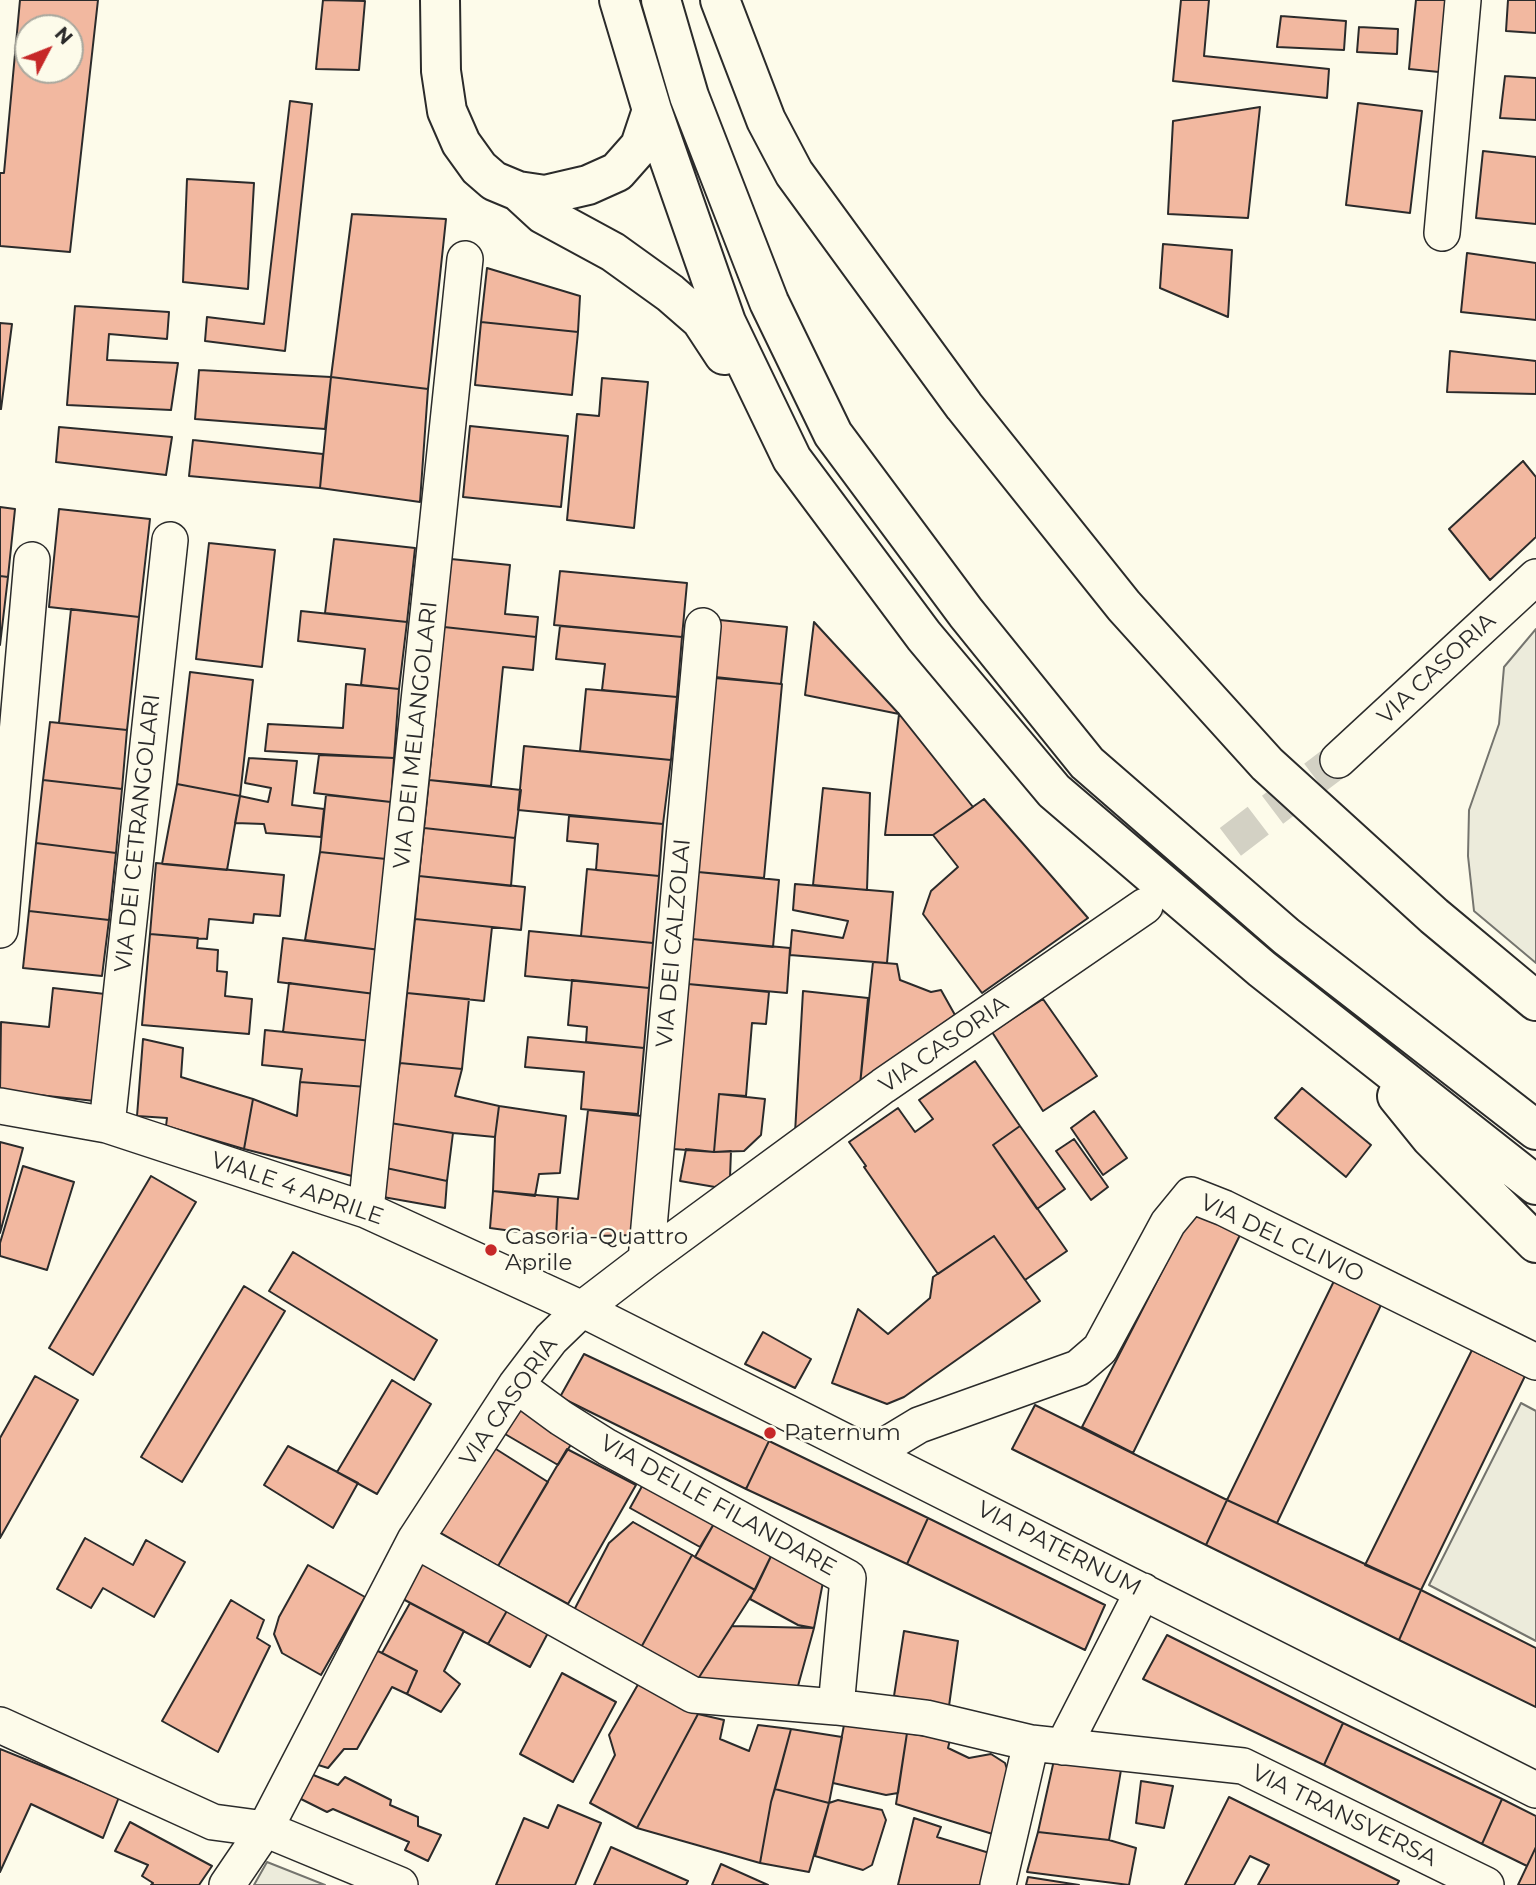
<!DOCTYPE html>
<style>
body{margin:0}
#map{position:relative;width:1536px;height:1885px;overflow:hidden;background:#fdfbea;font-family:Montserrat,sans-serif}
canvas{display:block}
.north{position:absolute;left:14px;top:14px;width:70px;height:70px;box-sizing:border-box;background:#fdfbea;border:2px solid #a9a89e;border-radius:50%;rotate:48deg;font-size:19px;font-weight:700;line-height:28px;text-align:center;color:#2b2b2b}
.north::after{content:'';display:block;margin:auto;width:24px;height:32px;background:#c62828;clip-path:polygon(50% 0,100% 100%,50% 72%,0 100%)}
</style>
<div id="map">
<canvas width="1536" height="1885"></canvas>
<div class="north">N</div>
</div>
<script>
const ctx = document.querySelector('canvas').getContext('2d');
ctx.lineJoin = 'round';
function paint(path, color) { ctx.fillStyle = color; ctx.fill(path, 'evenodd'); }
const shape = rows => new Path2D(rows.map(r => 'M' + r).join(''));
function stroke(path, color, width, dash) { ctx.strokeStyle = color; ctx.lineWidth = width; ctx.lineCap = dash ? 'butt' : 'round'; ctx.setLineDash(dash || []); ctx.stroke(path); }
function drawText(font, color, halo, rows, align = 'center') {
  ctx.font = font + ' Montserrat,sans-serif'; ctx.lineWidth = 5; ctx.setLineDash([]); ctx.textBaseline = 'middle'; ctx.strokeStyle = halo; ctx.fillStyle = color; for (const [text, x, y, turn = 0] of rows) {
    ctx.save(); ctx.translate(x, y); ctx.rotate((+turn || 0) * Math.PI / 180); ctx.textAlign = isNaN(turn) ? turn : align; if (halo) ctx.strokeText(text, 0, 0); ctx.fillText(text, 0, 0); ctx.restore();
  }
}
const green = shape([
 [1536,629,1536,963,1474,911,1468,856,1469,810,1499,724,1504,667,1536,629],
 [1521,1403,1536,1411,1536,1641,1429,1585,1521,1403],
 [267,1862,325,1885,254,1885,267,1862]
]);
paint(green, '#ecebdb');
stroke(green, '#74746e', 2);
const building = shape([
 [20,0,98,0,70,252,0,246,0,173,4,173,20,0],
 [28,28,70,28,70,70,28,70,28,28],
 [323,0,365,1,359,70,316,69,323,0],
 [1181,0,1209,0,1204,56,1329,69,1327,98,1173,81,1181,0],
 [1416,0,1446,0,1439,72,1409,69,1416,0],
 [1508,0,1536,0,1536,33,1506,31,1508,0],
 [1281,16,1346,21,1344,50,1277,47,1281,16],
 [1359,27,1398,29,1397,54,1357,52,1359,27],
 [1505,76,1536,78,1536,120,1500,118,1505,76],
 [290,101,312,104,285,351,205,341,207,317,264,324,290,101],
 [1358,103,1422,111,1410,213,1346,205,1358,103],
 [1260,107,1248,218,1168,214,1173,121,1260,107],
 [1483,151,1536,157,1536,224,1476,218,1483,151],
 [187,179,254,183,248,289,183,282,187,179],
 [352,214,446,219,428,389,331,377,352,214],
 [1163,244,1232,250,1228,317,1160,288,1163,244],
 [1467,253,1536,263,1536,320,1461,312,1467,253],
 [487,268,580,296,578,332,481,322,487,268],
 [75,306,169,312,167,339,109,334,107,360,178,363,171,410,67,405,75,306],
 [481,322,578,332,572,395,475,385,481,322],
 [0,323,12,324,1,409,0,409,0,323],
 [1450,351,1536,361,1536,394,1447,392,1450,351],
 [199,370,331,377,325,429,195,419,199,370],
 [331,377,428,389,420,502,320,488,331,377],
 [602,378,648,382,634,528,567,520,577,414,599,416,602,378],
 [470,426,568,436,561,507,463,497,470,426],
 [59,427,172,437,166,475,56,462,59,427],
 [193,440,323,454,320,488,189,476,193,440],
 [1523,461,1536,477,1536,537,1490,580,1449,529,1523,461],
 [0,507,15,509,8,577,0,576,0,507],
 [59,509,150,519,139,617,49,607,59,509],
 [334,539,415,548,407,622,325,613,334,539],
 [209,543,275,550,262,667,196,659,209,543],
 [451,559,510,565,505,614,538,617,536,637,444,627,451,559],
 [560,571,687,583,682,637,554,625,560,571],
 [0,576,8,577,0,645,0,576],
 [71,609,139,617,127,730,59,723,71,609],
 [301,611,407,622,399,689,361,685,365,649,298,641,301,611],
 [720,620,787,627,781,684,715,677,720,620],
 [814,622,899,714,805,695,814,622],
 [560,626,682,637,677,697,602,690,605,664,556,659,560,626],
 [444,627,536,637,533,670,503,667,491,786,429,780,444,627],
 [190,672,253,680,240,796,177,784,190,672],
 [715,678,782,684,764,878,698,872,715,678],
 [346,684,399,689,394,758,265,751,268,724,343,728,346,684],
 [586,689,677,697,671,760,580,751,586,689],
 [899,714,973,807,933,835,885,835,899,714],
 [50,722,127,730,122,789,43,780,50,722],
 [524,746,671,760,663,824,518,810,524,746],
 [319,755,394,758,391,802,314,793,319,755],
 [249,758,297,761,292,805,324,809,321,837,266,833,264,824,235,823,240,796,268,802,271,788,245,783,249,758],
 [43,780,122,789,116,853,36,843,43,780],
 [429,780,521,790,515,838,424,828,429,780],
 [177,784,240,796,227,870,162,864,177,784],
 [823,788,870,793,867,890,813,885,823,788],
 [326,795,391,802,386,859,320,852,326,795],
 [984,799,1088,918,982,993,923,914,931,891,958,867,933,835,984,799],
 [569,816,663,824,659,876,596,870,598,844,567,841,569,816],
 [424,828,515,838,511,886,419,876,424,828],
 [36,843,116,853,109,920,29,911,36,843],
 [320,852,386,859,380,950,305,940,320,852],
 [156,863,284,875,280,916,254,914,253,923,209,919,207,939,150,934,156,863],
 [587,869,659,876,653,943,581,936,587,869],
 [698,872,779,880,773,947,692,939,698,872],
 [419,876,525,887,521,930,415,919,419,876],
 [795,884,893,892,887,963,790,955,792,930,843,938,848,921,793,910,795,884],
 [29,911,109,920,102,976,23,968,29,911],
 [415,919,492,927,484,1001,407,993,415,919],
 [529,931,653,943,649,988,525,976,529,931],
 [150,934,198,938,197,948,218,950,217,971,227,972,225,996,252,999,249,1034,142,1025,150,934],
 [283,938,380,950,375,994,278,982,283,938],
 [692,939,790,948,787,993,688,984,692,939],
 [873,962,897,964,900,980,931,992,941,990,955,1015,860,1085,873,962],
 [572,980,649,988,644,1048,586,1042,587,1027,568,1025,572,980],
 [289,983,375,994,372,1041,283,1032,289,983],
 [688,984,769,992,766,1024,752,1023,746,1096,719,1094,714,1152,673,1149,688,984],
 [53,988,105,994,95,1101,0,1091,1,1022,49,1027,53,988],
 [803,991,868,998,860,1085,795,1133,803,991],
 [407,993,469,999,462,1069,400,1063,407,993],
 [1043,999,1097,1076,1043,1111,992,1032,1043,999],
 [265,1030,372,1041,367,1087,300,1082,302,1069,262,1065,265,1030],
 [528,1037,644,1048,638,1114,581,1109,584,1072,525,1067,528,1037],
 [143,1039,183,1048,181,1077,253,1099,244,1149,166,1126,167,1118,137,1116,143,1039],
 [975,1061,1020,1126,993,1145,1067,1251,1025,1280,994,1236,938,1274,864,1167,866,1166,849,1142,898,1108,915,1132,933,1119,919,1100,975,1061],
 [400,1063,462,1069,455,1096,499,1106,495,1137,453,1133,390,1123,400,1063],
 [300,1082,367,1087,356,1177,244,1149,253,1099,297,1116,300,1082],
 [1302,1088,1371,1145,1346,1177,1275,1118,1302,1088],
 [719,1094,765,1099,761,1135,744,1151,714,1152,719,1094],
 [499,1106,566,1116,560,1173,539,1174,535,1196,493,1191,495,1137,499,1106],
 [588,1110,642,1116,636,1235,556,1237,558,1197,578,1199,588,1110],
 [1094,1111,1127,1158,1103,1175,1071,1128,1094,1111],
 [390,1123,453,1133,447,1181,386,1168,390,1123],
 [1020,1126,1065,1189,1037,1209,993,1145,1020,1126],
 [1074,1139,1108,1187,1091,1200,1056,1151,1074,1139],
 [0,1142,23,1148,0,1233,0,1142],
 [686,1149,714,1152,731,1151,730,1177,715,1187,680,1181,686,1149],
 [23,1166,74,1182,47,1270,0,1256,0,1243,23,1166],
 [386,1168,447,1181,445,1208,383,1197,386,1168],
 [151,1176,196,1202,93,1375,49,1348,151,1176],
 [493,1191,558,1197,556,1237,490,1228,493,1191],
 [1193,1211,1241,1233,1133,1453,1082,1427,1193,1211],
 [994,1236,1040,1301,904,1397,887,1404,832,1383,858,1309,888,1334,930,1298,933,1277,994,1236],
 [293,1252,437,1340,414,1380,269,1291,293,1252],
 [1334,1281,1381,1305,1277,1523,1227,1500,1334,1281],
 [244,1286,285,1311,182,1482,141,1457,244,1286],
 [763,1332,811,1359,795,1388,745,1364,763,1332],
 [1472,1350,1525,1376,1421,1590,1365,1565,1472,1350],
 [584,1354,769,1441,746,1489,560,1397,584,1354],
 [35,1376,78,1400,0,1538,0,1438,35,1376],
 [392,1380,431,1404,377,1494,337,1472,392,1380],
 [525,1400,577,1435,558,1465,505,1434,525,1400],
 [1035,1405,1227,1500,1206,1545,1012,1449,1035,1405],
 [769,1441,928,1518,907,1564,746,1489,769,1441],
 [488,1444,548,1482,498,1566,434,1529,488,1444],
 [288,1446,358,1483,333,1528,264,1485,288,1446],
 [567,1449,636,1485,568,1604,498,1566,567,1449],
 [646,1479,718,1517,700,1547,630,1508,646,1479],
 [1227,1500,1421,1590,1399,1640,1206,1545,1227,1500],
 [928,1518,1105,1605,1085,1650,907,1564,928,1518],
 [633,1522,692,1555,638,1653,572,1614,609,1543,633,1522],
 [715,1522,774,1550,755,1590,695,1557,715,1522],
 [85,1538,133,1565,146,1540,185,1562,154,1617,103,1588,91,1608,57,1589,85,1538],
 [774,1550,825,1572,814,1628,798,1625,750,1599,774,1550],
 [424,1555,508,1609,488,1644,401,1598,424,1555],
 [692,1555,755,1590,696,1682,638,1653,692,1555],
 [308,1565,365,1597,321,1675,282,1653,274,1634,279,1617,308,1565],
 [1421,1590,1536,1648,1536,1707,1399,1640,1421,1590],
 [231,1600,264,1620,257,1638,270,1646,218,1752,162,1721,231,1600],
 [410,1603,464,1631,444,1671,460,1684,441,1712,407,1694,417,1671,382,1653,410,1603],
 [508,1609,549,1631,530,1667,488,1644,508,1609],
 [732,1626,814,1628,798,1686,696,1682,732,1626],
 [904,1631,958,1641,949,1706,894,1696,904,1631],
 [1167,1635,1343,1723,1324,1765,1143,1679,1167,1635],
 [376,1650,417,1671,407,1694,392,1687,357,1749,344,1749,328,1768,315,1764,376,1650],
 [562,1673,616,1702,573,1782,520,1754,562,1673],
 [640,1681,698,1714,637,1828,590,1803,615,1755,609,1735,640,1681],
 [698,1714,724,1720,720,1739,749,1751,758,1725,791,1729,771,1802,760,1863,637,1828,698,1714],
 [1343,1723,1502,1799,1482,1844,1324,1765,1343,1723],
 [844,1725,907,1733,898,1793,886,1795,833,1783,844,1725],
 [791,1729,842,1737,829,1803,775,1789,791,1729],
 [907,1733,950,1740,948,1748,969,1758,991,1754,1005,1763,1009,1775,999,1836,896,1804,907,1733],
 [0,1749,119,1797,103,1838,31,1804,0,1872,0,1749],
 [1054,1760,1121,1770,1109,1840,1038,1832,1054,1760],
 [306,1772,338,1785,345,1777,391,1800,390,1805,418,1817,418,1826,441,1835,428,1861,405,1850,409,1842,333,1809,327,1812,293,1795,306,1772],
 [1141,1781,1173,1786,1164,1828,1136,1823,1141,1781],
 [775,1789,829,1803,809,1872,760,1863,771,1802,775,1789],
 [1229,1797,1399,1881,1397,1885,1258,1885,1269,1865,1250,1856,1234,1885,1185,1885,1229,1797],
 [1502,1799,1536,1816,1536,1847,1527,1866,1482,1844,1502,1799],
 [838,1800,882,1810,886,1820,872,1865,863,1870,815,1856,829,1803,838,1800],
 [558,1805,601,1823,575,1885,496,1885,524,1818,548,1828,558,1805],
 [914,1818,941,1827,937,1837,996,1855,988,1885,898,1885,914,1818],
 [130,1822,212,1866,199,1885,151,1885,153,1883,142,1876,148,1865,115,1851,130,1822],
 [1038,1832,1109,1840,1136,1848,1129,1885,1027,1872,1038,1832],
 [611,1847,688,1881,686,1885,594,1885,611,1847],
 [1536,1847,1536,1885,1518,1885,1536,1847],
 [721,1864,768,1885,712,1885,721,1864],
 [1028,1877,1079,1885,1026,1885,1028,1877]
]);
paint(building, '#f2b8a0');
stroke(building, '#2b2b2b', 2);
stroke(shape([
 [1146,906,1338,760]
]), '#d3d1c4', 35, [35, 18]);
const minor = shape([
 [1442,233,1463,0],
 [1338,760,1536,577],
 [0,930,32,560],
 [0,1106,107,1125,366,1210,582,1309,1536,1790],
 [107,1125,170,540],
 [366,1210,465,259],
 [646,1260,703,626],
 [516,1385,561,1418,607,1447,848,1578,836,1707],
 [871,1454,919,1425,1078,1368,1100,1349,1168,1223,1191,1195,1224,1208,1536,1362],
 [415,1540,693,1695,836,1707,926,1718,1031,1743,1243,1766,1486,1885],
 [0,1725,213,1822,265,1829,400,1885],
 [1063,1747,1143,1591],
 [227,1885,265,1829,415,1540,516,1385,551,1339,582,1309,646,1260,883,1086,1145,906],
 [998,1885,1031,1743]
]);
const highway = shape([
 [440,0,441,71,447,111,461,143,479,168,494,181,518,191,545,195,588,185,617,172,640,146,652,110],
 [619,0,652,110,726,322,792,459,924,636,1054,791,1262,969,1536,1185],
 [661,0,689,96,769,302,833,434,966,613,1087,763,1286,936,1536,1130],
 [720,0,766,120,794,173,964,406,1124,606,1267,764,1434,916,1536,1001],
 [518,191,543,214,613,252,670,293,701,320,724,355],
 [1397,1096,1431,1138,1536,1243]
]);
stroke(minor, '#2b2b2b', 38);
stroke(highway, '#2b2b2b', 42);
stroke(minor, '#fdfbea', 35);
stroke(highway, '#fdfbea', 38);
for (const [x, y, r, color] of [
 [491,1250,7,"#c62828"],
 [770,1433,7,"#c62828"]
]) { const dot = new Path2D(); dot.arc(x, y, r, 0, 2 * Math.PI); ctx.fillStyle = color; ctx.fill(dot); stroke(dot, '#fdfbea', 2.5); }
drawText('23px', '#2b2b2b', '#fdfbea', [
 ["VIA CASORIA",1437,669,-43],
 ["VIA DEI MELANGOLARI",416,735,-84],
 ["VIA DEI CETRANGOLARI",138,833,-84],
 ["VIA DEI CALZOLAI",674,943,-85],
 ["VIA CASORIA",944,1045,-35],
 ["VIALE 4 APRILE",297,1189,19],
 ["VIA DEL CLIVIO",1282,1239,25],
 ["VIA CASORIA",509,1402,-55],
 ["VIA DELLE FILANDARE",718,1506,29],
 ["VIA PATERNUM",1059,1549,27],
 ["VIA TRANSVERSA",1344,1816,26]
]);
drawText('23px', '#2b2b2b', '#fdfbea', [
 ["Casoria-Quattro",505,1237],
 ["Aprile",505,1263],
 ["Paternum",784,1433]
], 'left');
</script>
